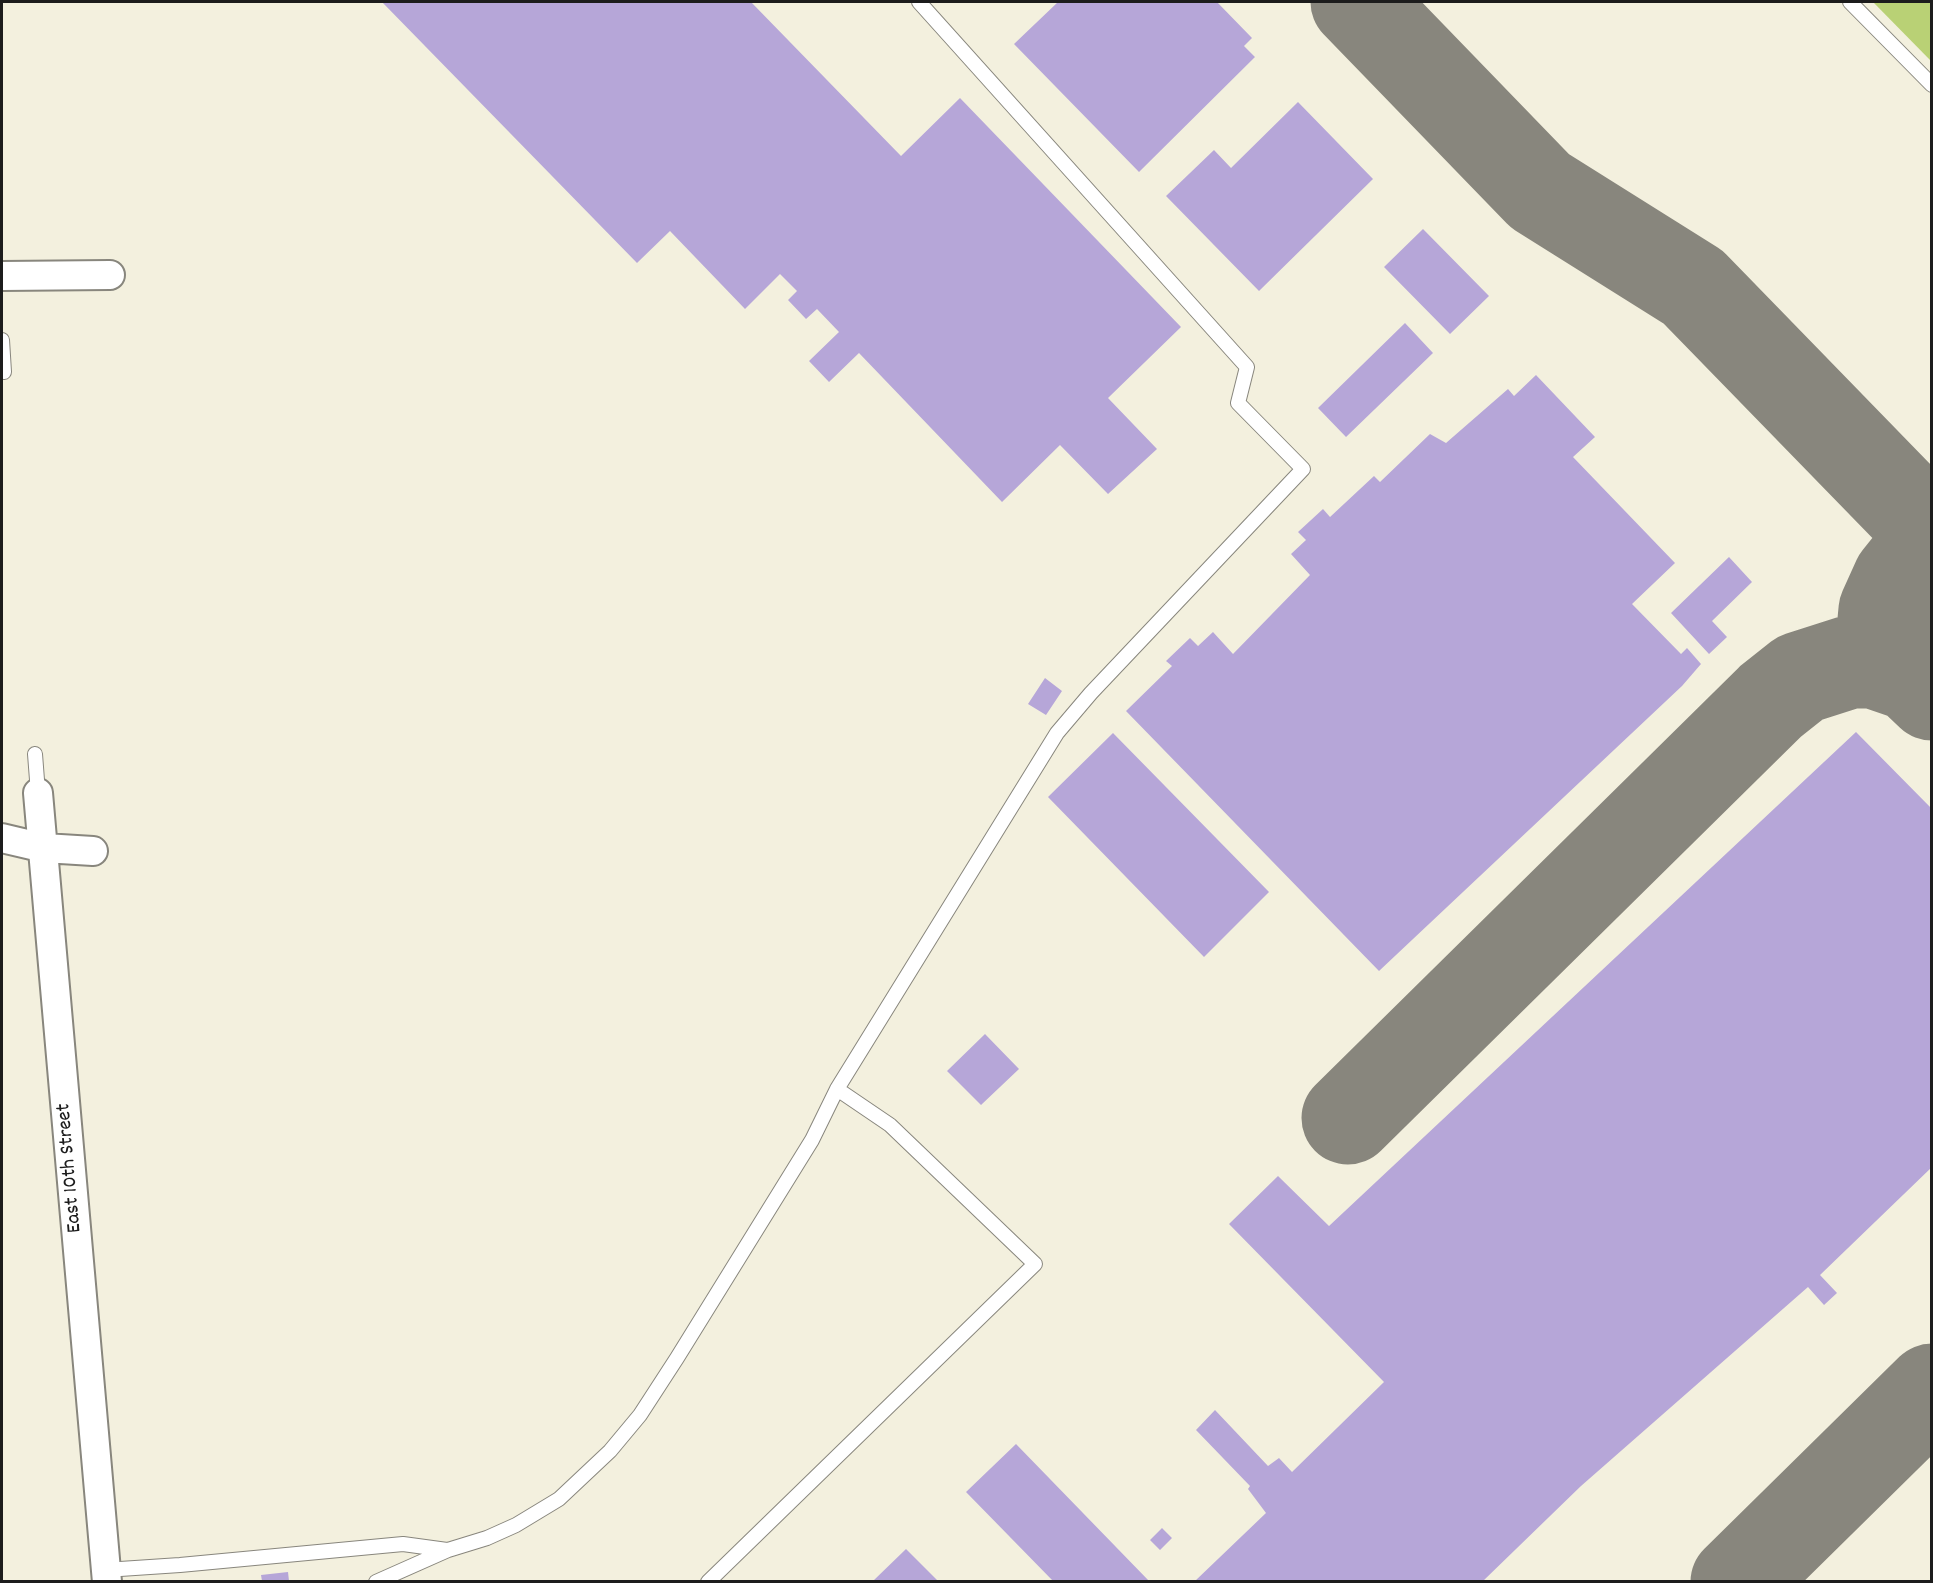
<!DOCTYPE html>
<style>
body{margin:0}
#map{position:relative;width:1933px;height:1583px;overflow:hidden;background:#f3f0de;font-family:Dekko,sans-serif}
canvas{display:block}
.frame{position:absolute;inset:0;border:3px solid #1c1c1c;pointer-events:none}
</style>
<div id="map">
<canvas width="1933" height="1583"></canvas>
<div class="frame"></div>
</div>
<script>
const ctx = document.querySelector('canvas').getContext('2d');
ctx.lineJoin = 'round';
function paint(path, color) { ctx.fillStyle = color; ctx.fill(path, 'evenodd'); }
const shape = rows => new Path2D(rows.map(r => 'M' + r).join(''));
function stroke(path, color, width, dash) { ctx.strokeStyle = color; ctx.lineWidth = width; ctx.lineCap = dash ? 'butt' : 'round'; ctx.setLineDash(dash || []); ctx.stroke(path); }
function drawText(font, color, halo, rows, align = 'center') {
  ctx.font = font + ' Dekko,sans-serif'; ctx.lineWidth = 4.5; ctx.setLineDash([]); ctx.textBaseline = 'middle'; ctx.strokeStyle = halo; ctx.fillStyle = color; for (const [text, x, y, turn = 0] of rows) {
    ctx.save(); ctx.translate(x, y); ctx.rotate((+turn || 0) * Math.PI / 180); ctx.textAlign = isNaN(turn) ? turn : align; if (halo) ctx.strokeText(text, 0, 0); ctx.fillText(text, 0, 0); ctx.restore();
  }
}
paint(shape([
 [1873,2,1931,2,1931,61]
]), '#b9d175');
stroke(shape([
 [1357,2,1540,191,1693,287,1913,513,1920,524,1920,544,1915,559,1899,579,1885,610,1883,631,1892,651,1912,675],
 [1348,1118,1771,701,1800,678,1850,662,1874,662,1912,675,1932,694],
 [1737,1582,1932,1390]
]), '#88867d', 93);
paint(shape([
 [382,2,751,2,901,156,960,98,1181,327,1108,398,1157,449,1108,494,1060,445,1002,502,859,353,829,382,809,361,839,332,817,309,806,319,788,300,797,291,780,274,745,309,670,231,637,263],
 [1058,2,1217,2,1252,38,1244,46,1255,57,1139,172,1014,44],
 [1298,102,1373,179,1259,291,1166,196,1214,150,1231,168],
 [1423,229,1489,296,1450,334,1384,267],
 [1405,323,1433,353,1346,437,1318,408],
 [1536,375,1595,437,1573,457,1675,563,1632,604,1681,654,1687,648,1701,664,1682,686,1379,971,1126,711,1172,666,1166,661,1190,638,1198,646,1213,632,1233,654,1310,575,1291,554,1306,540,1298,532,1323,509,1330,517,1374,476,1380,482,1430,434,1446,443,1508,389,1514,396],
 [1729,557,1752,582,1712,621,1727,637,1709,654,1671,613],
 [1045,678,1062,691,1046,715,1028,704],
 [1856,732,1932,809,1932,1167,1820,1275,1837,1293,1824,1305,1808,1287,1581,1486,1483,1581,1195,1581,1266,1513,1248,1489,1250,1486,1196,1430,1215,1410,1268,1466,1279,1458,1292,1472,1384,1382,1229,1224,1278,1176,1329,1226],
 [1113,733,1269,892,1204,957,1048,797],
 [985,1034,1019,1069,981,1105,947,1071],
 [1016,1444,1149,1581,1053,1581,966,1492],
 [1162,1528,1172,1538,1160,1550,1150,1540],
 [906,1549,938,1581,873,1581],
 [288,1572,289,1581,262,1581,261,1575]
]), '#b6a6d8');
const lane = shape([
 [1850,2,1932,85],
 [2,340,4,372],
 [35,754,38,793],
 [105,1570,180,1565,403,1544,447,1550],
 [376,1582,448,1550,487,1538,516,1525,559,1499,610,1451,640,1415,677,1358,812,1140,837,1089,1057,733,1091,693,1303,469,1238,403,1247,367,919,2],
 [708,1582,1035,1264,890,1125,837,1089]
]);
const street = shape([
 [2,276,110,275],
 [38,793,107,1582],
 [2,838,44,848,93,851]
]);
stroke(lane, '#88867d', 16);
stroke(street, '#88867d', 32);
stroke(lane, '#fff', 14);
stroke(street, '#fff', 28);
drawText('21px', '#1c1c1c', '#fff', [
 ["East 10th Street",71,1168,-95]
]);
</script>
